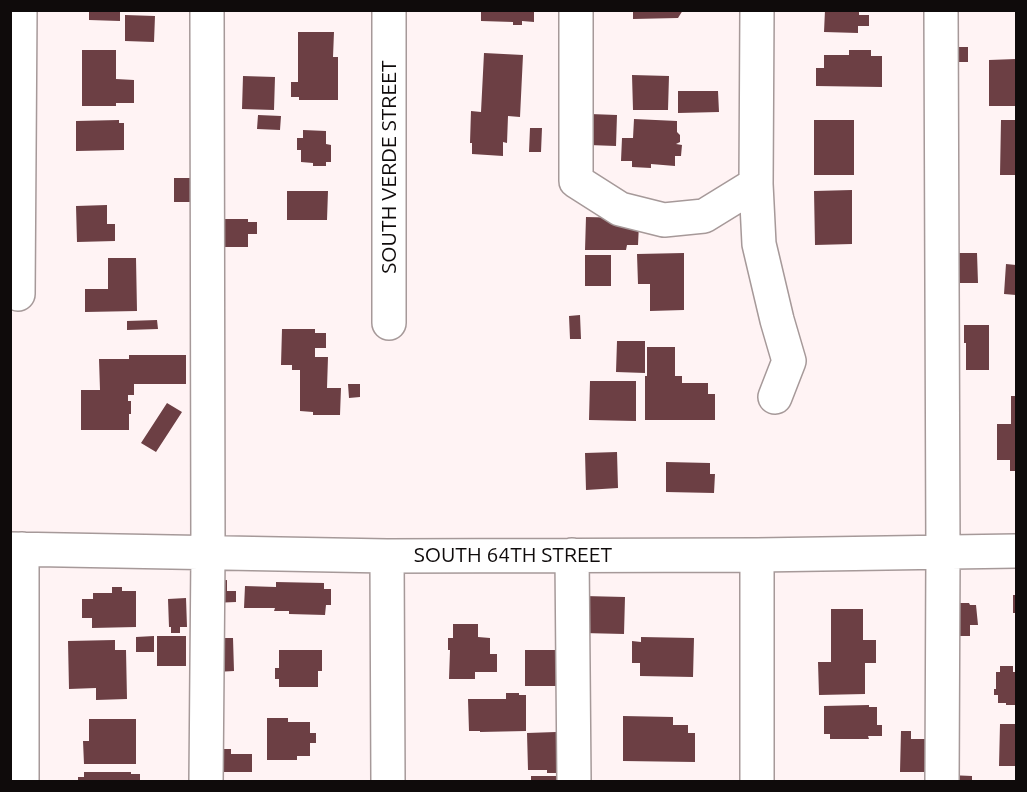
<!DOCTYPE html>
<style>
body{margin:0}
#map{position:relative;width:1027px;height:792px;overflow:hidden;background:#fff3f4;font-family:Ubuntu,sans-serif}
canvas{display:block}
.frame{position:absolute;inset:0;border:12px solid #0f0b0b;pointer-events:none}
</style>
<div id="map">
<canvas width="1027" height="792"></canvas>
<div class="frame"></div>
</div>
<script>
const ctx = document.querySelector('canvas').getContext('2d');
ctx.lineJoin = 'round';
function paint(path, color) { ctx.fillStyle = color; ctx.fill(path, 'evenodd'); }
const shape = rows => new Path2D(rows.map(r => 'M' + r).join(''));
function stroke(path, color, width, dash) { ctx.strokeStyle = color; ctx.lineWidth = width; ctx.lineCap = dash ? 'butt' : 'round'; ctx.setLineDash(dash || []); ctx.stroke(path); }
function drawText(font, color, halo, rows, align = 'center') {
  ctx.font = font + ' Ubuntu,sans-serif'; ctx.lineWidth = 6; ctx.setLineDash([]); ctx.textBaseline = 'middle'; ctx.strokeStyle = halo; ctx.fillStyle = color; for (const [text, x, y, turn = 0] of rows) {
    ctx.save(); ctx.translate(x, y); ctx.rotate((+turn || 0) * Math.PI / 180); ctx.textAlign = isNaN(turn) ? turn : align; if (halo) ctx.strokeText(text, 0, 0); ctx.fillText(text, 0, 0); ctx.restore();
  }
}
paint(shape([
 [89,10,120,10,120,21,89,20],
 [481,10,534,10,534,22,522,21,522,25,513,25,513,22,481,21],
 [633,10,683,10,678,18,633,19],
 [825,10,859,10,859,15,869,15,869,26,858,26,858,33,824,32],
 [125,15,155,16,154,42,125,41],
 [298,32,334,32,333,57,338,57,338,100,299,100,299,97,291,97,291,82,298,82],
 [958,47,968,47,968,62,958,62],
 [82,50,116,50,116,79,134,80,134,103,116,103,116,106,82,106],
 [849,50,871,50,871,56,882,56,882,87,816,86,816,68,824,68,824,55,849,55],
 [484,53,523,55,520,117,508,116,507,143,503,142,503,156,472,154,472,143,470,143,471,111,481,112],
 [1016,59,1016,106,989,106,989,60],
 [632,75,669,76,668,110,633,110],
 [243,76,275,77,274,110,242,109],
 [678,91,718,91,719,112,678,113],
 [590,114,617,115,616,146,589,145],
 [258,115,281,116,280,130,257,129],
 [634,119,677,121,677,132,680,135,680,142,676,144,682,145,681,156,675,156,675,166,651,164,651,168,632,167,632,161,621,161,622,138,633,138],
 [119,120,119,123,124,123,124,150,76,151,76,121],
 [814,120,854,120,854,175,814,175],
 [1001,120,1016,120,1016,175,1000,175],
 [530,128,542,128,541,152,529,152],
 [303,130,326,131,326,144,331,145,331,162,326,162,326,166,313,166,313,163,301,162,301,150,297,150,297,138,303,138],
 [174,178,191,178,191,202,174,202],
 [852,190,852,244,815,245,814,191],
 [287,191,328,191,327,220,287,220],
 [107,205,107,224,115,224,115,241,77,242,76,206],
 [586,217,627,218,639,224,638,245,627,245,626,250,585,250],
 [221,219,248,219,248,222,257,222,257,234,248,234,248,247,221,247],
 [684,253,684,310,650,311,650,284,638,284,637,254],
 [951,253,977,253,978,283,951,283],
 [585,255,611,255,611,286,585,286],
 [108,258,136,258,137,311,85,312,85,289,108,289],
 [1006,264,1016,265,1016,295,1004,294],
 [580,315,581,339,570,339,569,316],
 [157,320,158,329,127,330,127,321],
 [964,325,989,325,989,370,966,370,966,343,964,343],
 [282,329,315,329,315,333,326,333,326,348,315,348,315,357,328,357,327,388,341,388,340,415,313,415,313,412,300,411,300,370,292,370,292,365,281,365],
 [617,341,645,341,645,373,616,372],
 [647,347,675,347,675,376,682,376,682,383,708,383,708,394,715,394,715,420,645,420,645,376,647,376],
 [129,355,186,355,186,384,134,384,134,395,128,395,128,401,131,401,131,414,129,414,129,430,81,430,81,390,100,390,99,359,129,359],
 [590,381,636,381,636,421,589,420],
 [348,384,360,384,360,397,349,398],
 [1011,396,1016,396,1016,471,1010,471,1010,460,997,460,997,424,1011,424],
 [167,403,182,412,156,452,141,443],
 [617,452,618,488,586,490,585,453],
 [666,462,710,463,710,474,715,474,714,493,666,492],
 [227,580,227,591,236,591,236,602,212,603,212,581],
 [276,582,324,583,324,589,331,589,331,605,326,605,325,615,289,614,289,611,274,611,275,608,244,608,245,586,276,587],
 [112,587,122,587,122,591,136,591,136,627,92,628,92,618,82,618,82,599,93,599,93,593,112,593],
 [1013,595,1016,595,1016,613,1013,613],
 [584,596,625,597,624,634,583,633],
 [186,598,187,627,180,627,180,633,171,633,171,627,169,627,168,599],
 [949,603,969,603,970,605,976,605,978,625,970,625,970,636,949,636],
 [831,609,863,609,863,640,876,640,876,663,865,663,865,694,819,695,818,662,831,662],
 [453,624,478,624,478,637,490,638,490,654,497,654,497,672,475,672,475,679,449,679,450,650,448,650,448,638,453,638],
 [154,636,154,652,136,652,136,637],
 [157,636,186,636,186,666,157,666],
 [641,637,694,638,693,677,640,676,640,663,632,663,632,641,641,642],
 [215,638,233,638,234,671,216,672],
 [115,640,115,650,126,650,127,699,96,700,96,688,69,689,68,641],
 [279,650,322,650,322,671,318,671,318,687,279,687,279,679,275,679,275,668,279,668],
 [525,650,557,650,557,686,525,686],
 [1000,666,1013,666,1013,672,1016,672,1016,705,1006,705,1006,703,998,703,998,695,994,695,994,689,996,689,996,672,1000,672],
 [506,693,519,693,519,695,526,695,526,731,480,732,480,731,469,731,468,699,506,699],
 [869,705,869,707,877,707,877,725,882,725,882,736,868,736,869,739,830,739,830,734,824,734,824,706],
 [623,716,673,717,673,725,688,725,688,733,695,733,695,762,623,761],
 [267,718,288,718,288,722,310,722,310,733,316,733,316,743,310,743,310,756,297,756,297,760,267,760],
 [89,719,136,719,136,764,84,764,83,741,89,741],
 [1000,724,1016,724,1016,766,999,766],
 [901,731,911,731,911,739,931,739,931,772,900,772],
 [556,732,558,773,547,773,547,770,528,770,527,733],
 [214,749,231,749,231,754,252,754,252,772,214,772],
 [84,772,131,772,131,774,140,774,140,782,78,782,78,777,84,777],
 [949,775,972,776,972,782,949,782],
 [531,776,559,776,559,782,531,782]
]), '#6c3f44');
const minor = shape([
 [389,10,389,323],
 [576,10,576,181,620,209,664,220,704,216,756,184],
 [757,10,756,184,759,244,777,320,789,361,775,397],
 [941,10,943,552,942,782],
 [18,294,20,10],
 [10,549,387,556,757,555,1016,551],
 [572,555,574,782],
 [757,555,757,782],
 [387,556,388,782],
 [22,782,22,549],
 [206,782,208,553,207,10]
]);
stroke(minor, '#a69999', 36);
stroke(minor, '#fff', 33);
drawText('21px', '#0f0b0b', '#fff', [
 ["SOUTH VERDE STREET",389,167,-90],
 ["SOUTH 64TH STREET",513,555]
]);
</script>
